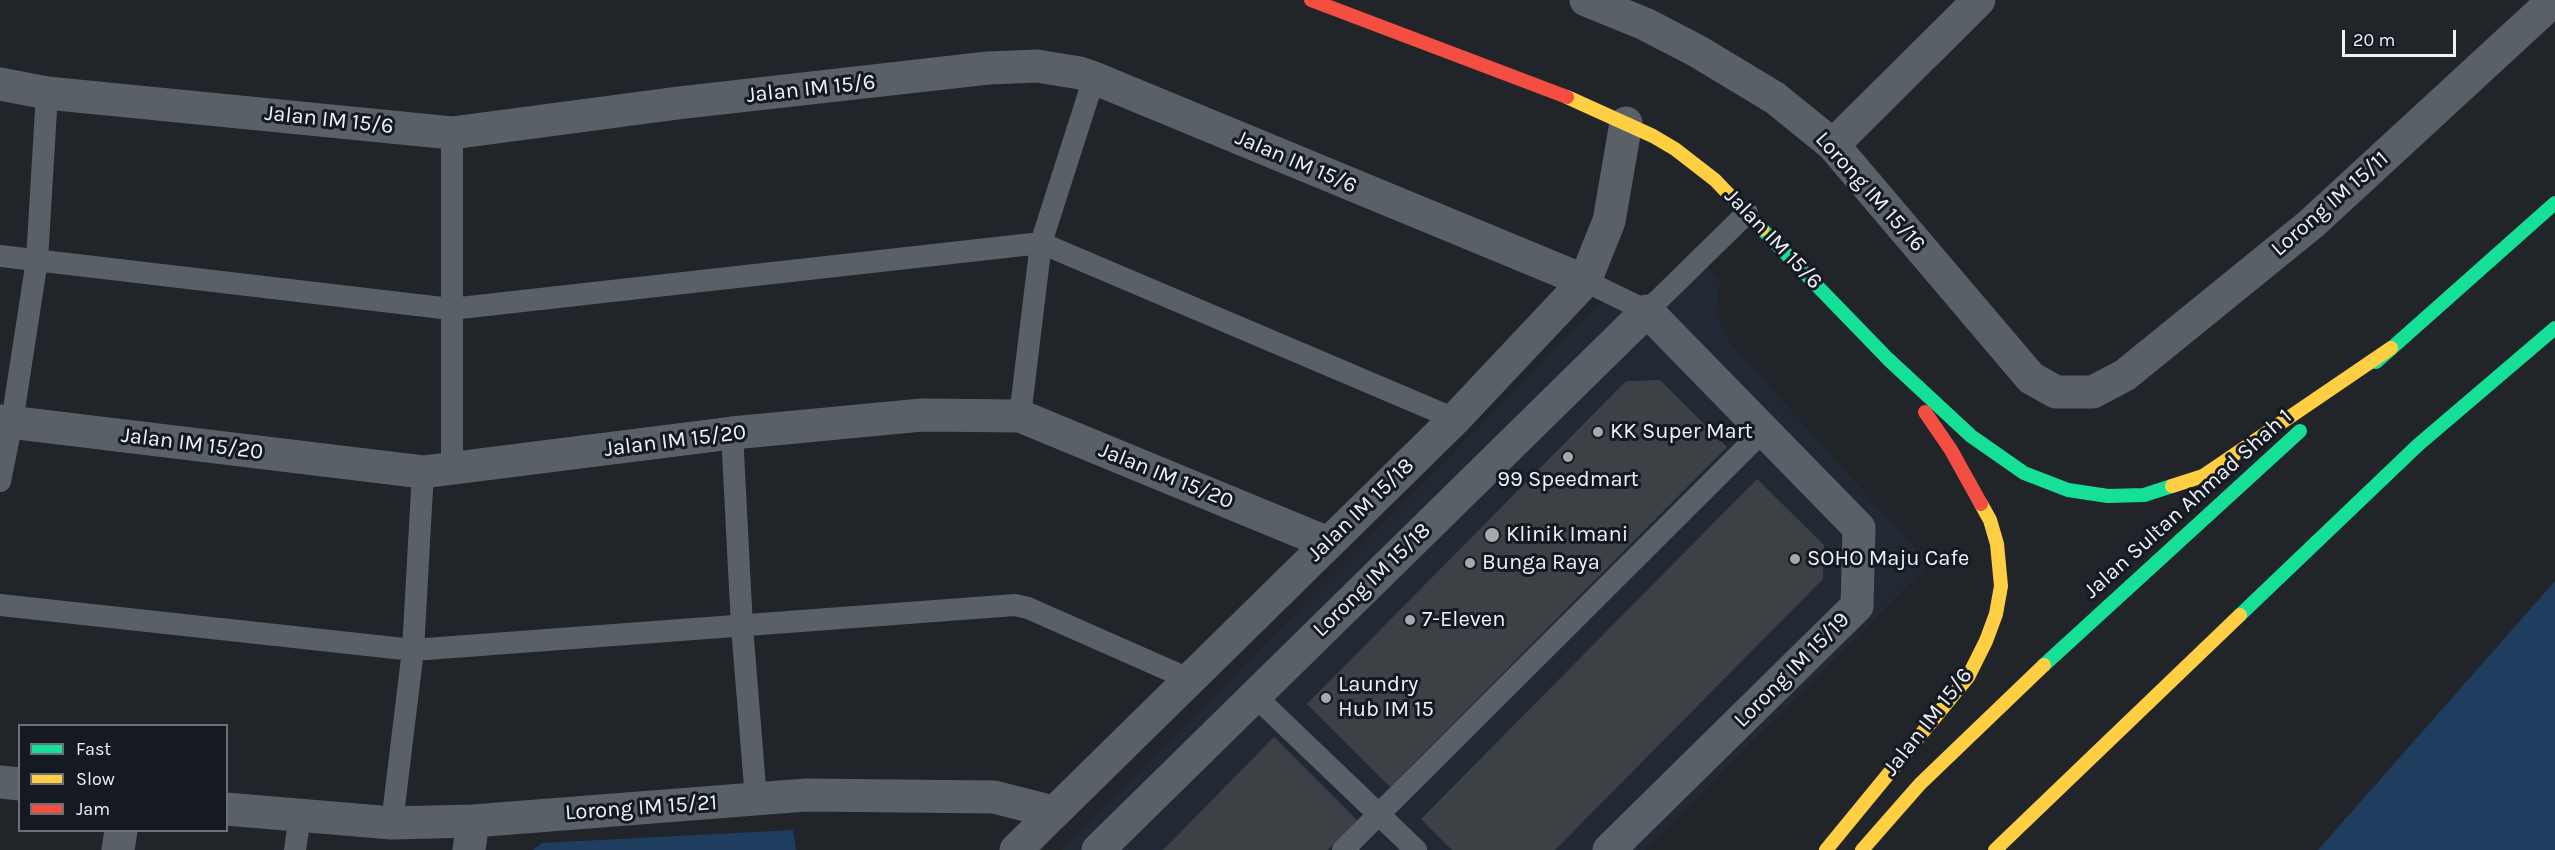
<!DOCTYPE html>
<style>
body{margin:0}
#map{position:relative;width:2555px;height:850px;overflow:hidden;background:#212428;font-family:Karla,sans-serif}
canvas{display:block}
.legend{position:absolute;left:18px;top:724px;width:210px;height:108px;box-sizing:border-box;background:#151a22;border:2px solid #6c7077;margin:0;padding:8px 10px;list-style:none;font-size:18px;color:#eef2f7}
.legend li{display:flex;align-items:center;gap:12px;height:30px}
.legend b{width:30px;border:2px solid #6c7077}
.scale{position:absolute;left:2342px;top:30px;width:114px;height:27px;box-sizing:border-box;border:3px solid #eef2f7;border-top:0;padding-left:8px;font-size:18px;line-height:21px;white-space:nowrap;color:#eef2f7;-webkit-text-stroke:4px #151a22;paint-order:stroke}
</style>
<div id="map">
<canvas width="2555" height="850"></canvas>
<ul class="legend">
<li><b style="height:8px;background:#16e098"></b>Fast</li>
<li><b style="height:8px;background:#ffcf43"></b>Slow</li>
<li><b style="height:8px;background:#f24e42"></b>Jam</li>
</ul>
<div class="scale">20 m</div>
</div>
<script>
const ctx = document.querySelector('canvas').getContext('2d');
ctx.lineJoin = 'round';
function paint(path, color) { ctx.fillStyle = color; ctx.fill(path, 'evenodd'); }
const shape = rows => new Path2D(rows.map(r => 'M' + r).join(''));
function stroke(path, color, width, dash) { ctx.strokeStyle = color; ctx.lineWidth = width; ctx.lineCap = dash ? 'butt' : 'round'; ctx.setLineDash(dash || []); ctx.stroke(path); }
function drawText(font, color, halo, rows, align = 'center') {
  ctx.font = font + ' Karla,sans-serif'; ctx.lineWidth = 6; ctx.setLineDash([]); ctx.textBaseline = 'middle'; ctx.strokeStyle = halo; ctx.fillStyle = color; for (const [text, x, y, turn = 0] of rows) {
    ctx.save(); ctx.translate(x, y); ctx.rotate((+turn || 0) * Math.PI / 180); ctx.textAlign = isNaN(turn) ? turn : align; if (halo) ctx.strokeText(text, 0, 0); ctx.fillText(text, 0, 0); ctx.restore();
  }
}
paint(shape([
 [1701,257,1720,282,1716,314,1730,342,1929,564,1645,850,1062,850,1611,292,1647,311]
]), '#202934');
paint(shape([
 [2555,581,2555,850,2318,850],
 [793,830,796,850,533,850,542,843]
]), '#1e3d5f');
paint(shape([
 [1660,380,1727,447,1390,787,1307,704,1626,381],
 [1757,479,1824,545,1823,579,1555,850,1452,850,1421,819],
 [1274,737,1357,820,1328,850,1163,850]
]), '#3d4044');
stroke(shape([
 [452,133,452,468],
 [0,256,451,309,1041,243,1455,419],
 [1585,281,1647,311,1747,213],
 [1020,416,1041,243,1094,78],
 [732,433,742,627,756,799],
 [0,481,12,422,37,260,47,93],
 [0,605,413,650,1015,605,1028,608,1191,680],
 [1255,696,1416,850],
 [392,823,413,650,423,472],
 [295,850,300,816],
 [1343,850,1764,430]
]), '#596067', 22);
stroke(shape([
 [1586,0,1645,24,1697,51,1775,98,1833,145,2031,378,2056,392,2093,392,2125,375,2311,224,2554,0],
 [0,84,47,93,452,133,678,103,988,68,1037,66,1080,73,1094,78,1585,281],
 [1833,145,1979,0],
 [0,421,423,472,732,433,922,415,1020,416,1328,543],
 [0,782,20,784],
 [226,809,392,823,473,821,806,795,994,797,1053,812],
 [118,850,121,830],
 [469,850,473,821],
 [1016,850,1455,419,1585,281,1609,221,1626,123],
 [1098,850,1647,311,1859,528,1857,606,1609,850]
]), '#596067', 33);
stroke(shape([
 [1762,229,1888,359,1971,436,2024,473,2068,490,2108,496,2144,495,2172,486],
 [2376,362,2555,203],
 [2240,615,2418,445,2555,328],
 [2044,665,2300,431]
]), '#16e098', 14);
stroke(shape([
 [1567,97,1653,136,1675,149,1715,180,1762,229],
 [2172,486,2203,476,2391,348],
 [1826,850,1968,677,1986,641,1996,614,2001,586,1997,544,1990,520,1981,504],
 [1862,850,1920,784,2044,665],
 [1995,850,2240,615]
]), '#ffcf43', 14);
stroke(shape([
 [1311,0,1567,97],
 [1925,412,1951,450,1981,504]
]), '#f24e42', 14);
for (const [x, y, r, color] of [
 [1598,432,6,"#a6aaaf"],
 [1568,457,6,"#a6aaaf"],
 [1492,535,8,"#a6aaaf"],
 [1795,559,6,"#a6aaaf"],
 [1470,563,6,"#a6aaaf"],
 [1410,620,6,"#a6aaaf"],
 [1326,698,6,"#a6aaaf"]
]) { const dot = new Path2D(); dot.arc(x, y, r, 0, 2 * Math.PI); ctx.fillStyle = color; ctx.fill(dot); stroke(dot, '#151a22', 2); }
drawText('22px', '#eef2f7', '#151a22', [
 ["Jalan IM 15/6",811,89,-6],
 ["Jalan IM 15/6",329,120,6],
 ["Jalan IM 15/6",1296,162,23],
 ["Lorong IM 15/16",1870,192,48],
 ["Lorong IM 15/11",2330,204,-41],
 ["Jalan IM 15/6",1773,239,46],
 ["Jalan IM 15/20",675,441,-7],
 ["Jalan IM 15/20",192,444,7],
 ["Jalan IM 15/20",1166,476,22],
 ["Jalan Sultan Ahmad Shah 1",2188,504,-42],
 ["Jalan IM 15/18",1361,510,-44],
 ["Lorong IM 15/18",1372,580,-44],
 ["Lorong IM 15/19",1792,670,-45],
 ["Jalan IM 15/6",1928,722,-52],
 ["Lorong IM 15/21",641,808,-4]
]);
drawText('22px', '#eef2f7', '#151a22', [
 ["KK Super Mart",1610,432],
 ["99 Speedmart",1568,480,"center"],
 ["Klinik Imani",1506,535],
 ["SOHO Maju Cafe",1807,559],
 ["Bunga Raya",1482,563],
 ["7-Eleven",1422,620],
 ["Laundry",1338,685],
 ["Hub IM 15",1338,710]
], 'left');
</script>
